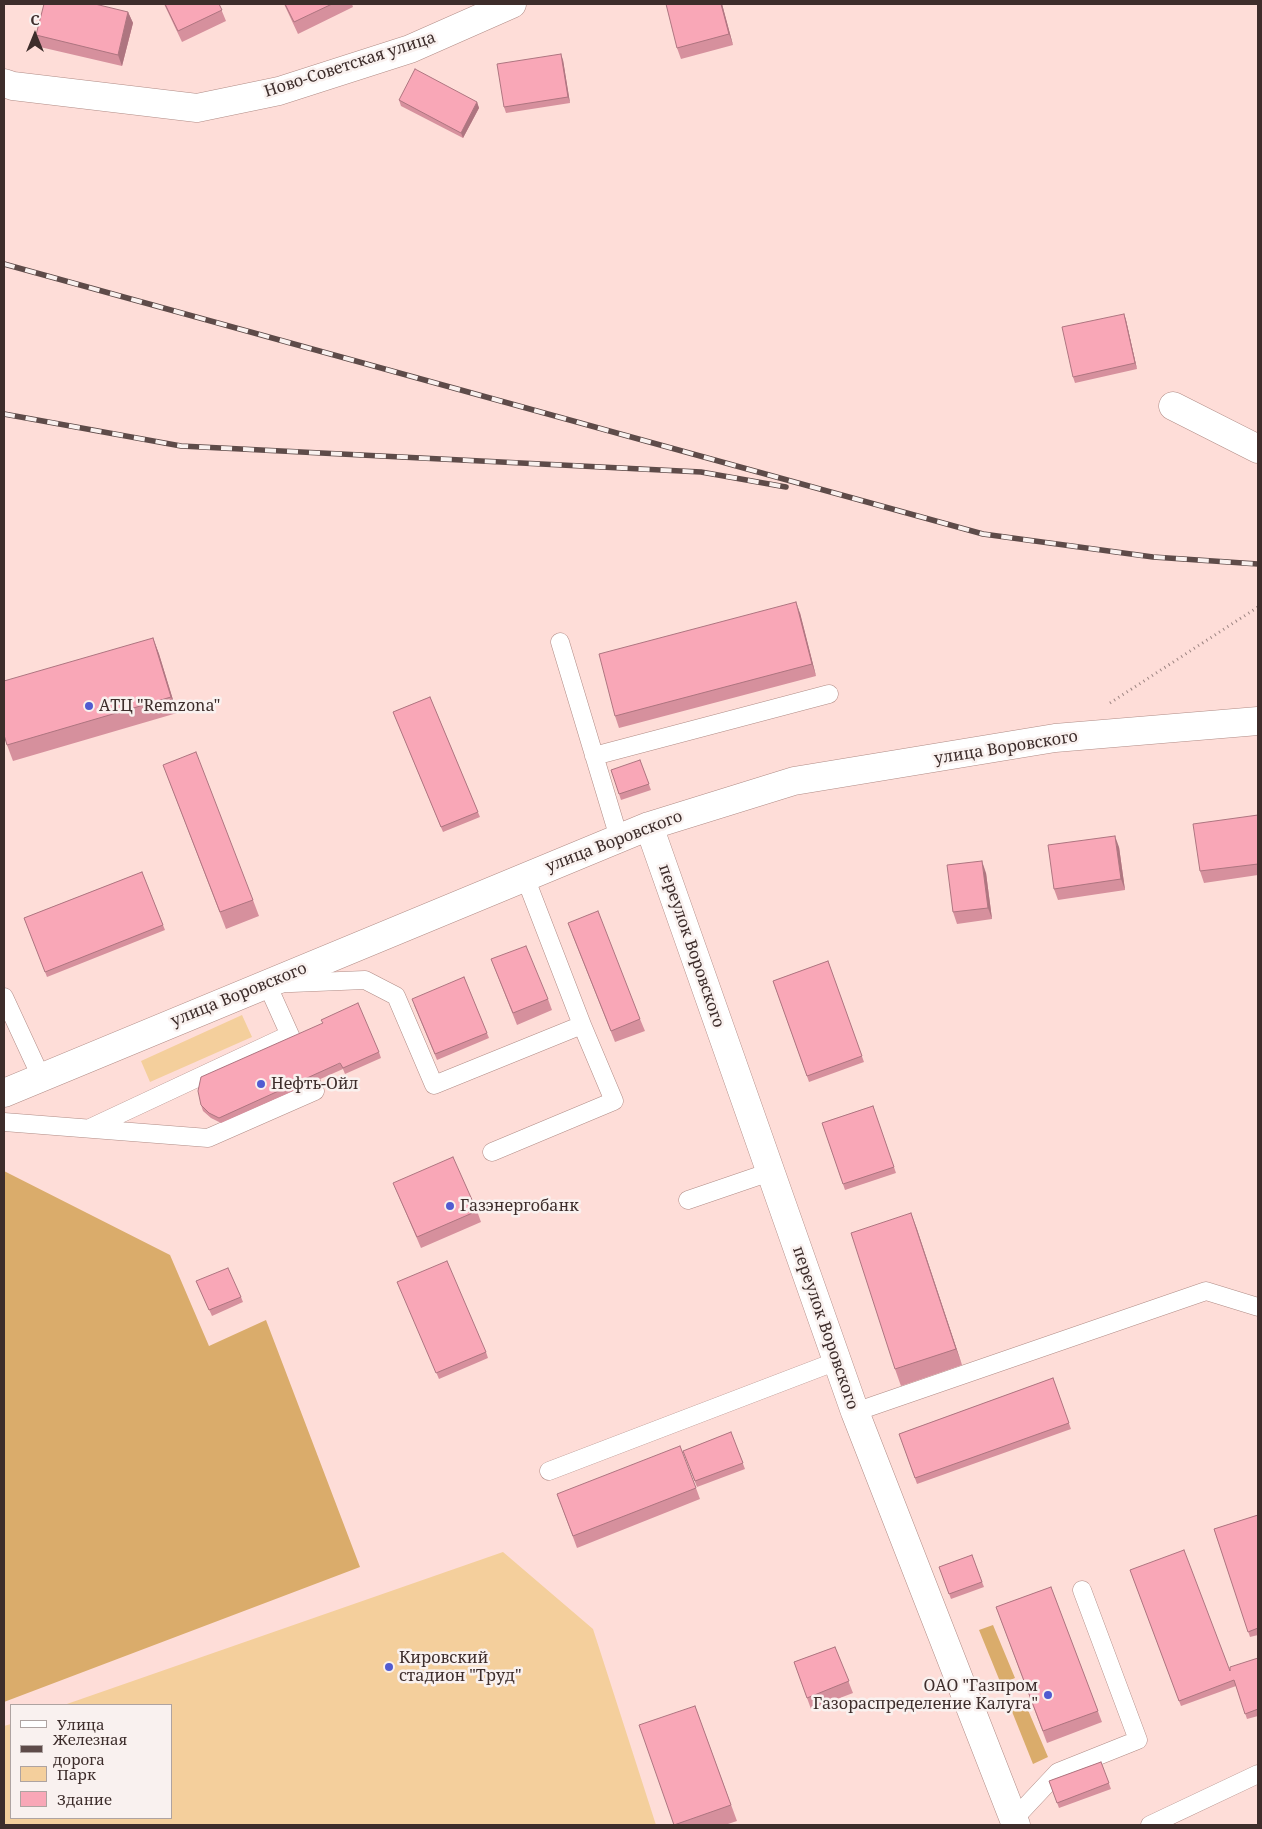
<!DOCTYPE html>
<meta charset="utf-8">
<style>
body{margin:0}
#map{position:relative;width:1262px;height:1829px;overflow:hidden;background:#feddd8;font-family:"Noto Serif",serif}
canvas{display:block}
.frame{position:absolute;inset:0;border:5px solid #3d2d2b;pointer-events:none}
.legend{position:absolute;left:10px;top:1704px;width:162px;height:115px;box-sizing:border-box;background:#f9f1ef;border:1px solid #aea3a1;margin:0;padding:6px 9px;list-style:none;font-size:15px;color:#3d2d2b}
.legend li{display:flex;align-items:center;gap:10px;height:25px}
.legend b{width:25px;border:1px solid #aea3a1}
.north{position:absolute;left:10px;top:10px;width:50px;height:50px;-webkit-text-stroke:4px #f9f1ef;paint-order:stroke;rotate:0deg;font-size:14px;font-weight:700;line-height:20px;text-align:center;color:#3d2d2b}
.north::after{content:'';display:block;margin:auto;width:18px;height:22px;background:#3d2d2b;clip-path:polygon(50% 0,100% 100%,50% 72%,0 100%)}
</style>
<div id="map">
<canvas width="1262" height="1829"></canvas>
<div class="frame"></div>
<ul class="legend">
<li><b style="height:6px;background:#fff"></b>Улица</li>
<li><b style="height:6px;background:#5e4b49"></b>Железная дорога</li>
<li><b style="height:14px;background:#f4cf9c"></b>Парк</li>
<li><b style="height:14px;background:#f9a7b7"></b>Здание</li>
</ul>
<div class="north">С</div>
</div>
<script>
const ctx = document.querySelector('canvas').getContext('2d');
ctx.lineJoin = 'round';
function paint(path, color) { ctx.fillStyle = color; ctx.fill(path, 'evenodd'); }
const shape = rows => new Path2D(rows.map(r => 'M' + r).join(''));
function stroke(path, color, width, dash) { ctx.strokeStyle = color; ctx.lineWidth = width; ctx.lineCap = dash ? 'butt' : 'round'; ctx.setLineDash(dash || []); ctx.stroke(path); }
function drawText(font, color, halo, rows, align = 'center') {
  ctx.font = font + ' "Noto Serif",serif'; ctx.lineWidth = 5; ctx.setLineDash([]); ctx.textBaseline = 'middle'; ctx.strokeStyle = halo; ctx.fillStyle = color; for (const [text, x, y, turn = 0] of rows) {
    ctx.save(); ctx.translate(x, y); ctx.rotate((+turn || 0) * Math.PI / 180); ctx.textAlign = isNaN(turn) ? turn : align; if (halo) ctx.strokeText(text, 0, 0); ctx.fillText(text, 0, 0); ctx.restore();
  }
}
paint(shape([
 [242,1015,252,1037,150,1082,141,1061],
 [503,1552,593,1629,656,1825,4,1825,4,1726,11,1724,11,1818,171,1818,171,1705,64,1705]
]), '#f4cf9c');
paint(shape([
 [4,1171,170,1255,209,1346,266,1320,360,1567,4,1702],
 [993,1625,1015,1678,1001,1684,979,1630],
 [1025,1703,1048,1757,1033,1764,1011,1709]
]), '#daac6b');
const lane = shape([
 [560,642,619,838],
 [594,756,829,694],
 [4,997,41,1077],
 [4,1122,208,1138,315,1091,267,984,365,980,396,996,434,1085,582,1025,525,877],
 [90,1128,289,1035],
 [492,1152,614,1101,582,1025],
 [688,1200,770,1172],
 [855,1412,1206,1291,1258,1307],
 [549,1471,837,1361],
 [1013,1820,1058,1772,1138,1740,1082,1590],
 [1150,1825,1258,1774]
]);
const street = shape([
 [4,83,13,86,197,108,279,91,410,49,512,4],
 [1173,406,1258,449],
 [649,826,855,1412,1016,1825],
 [4,1093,649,826,794,781,1055,738,1258,721]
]);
stroke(lane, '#b08b85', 19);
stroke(street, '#b08b85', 29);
stroke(shape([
 [1110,703,1258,607]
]), '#9c8481', 3, [1, 4]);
stroke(lane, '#fff', 18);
stroke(street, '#fff', 28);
const rail = shape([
 [4,264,983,534,1153,557,1258,564],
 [4,414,181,446,701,472,786,487]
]);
stroke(rail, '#5e4b49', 5.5);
stroke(rail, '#f9f1ef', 4, [11]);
paint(shape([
 [164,4,219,4,226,21,182,42],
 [284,4,352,4,353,7,298,34],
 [722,4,733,45,681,59,677,48],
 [128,12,133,23,122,66,40,47,36,35],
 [563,60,570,103,506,113,504,107],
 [399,100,477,102,479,108,463,138,401,106],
 [1124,314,1126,320,1137,369,1075,383,1073,377],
 [800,613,816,676,619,728,615,716],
 [153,638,159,654,177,713,13,761,7,745],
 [430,697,480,817,443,832,393,712],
 [640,760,651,790,621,800,619,794],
 [163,765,253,900,259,916,226,929],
 [1258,815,1258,875,1204,883,1200,871],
 [1119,847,1125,890,1058,900,1054,889],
 [142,872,165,930,47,977,24,918],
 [986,873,992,919,957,924,953,912],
 [572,934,640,1019,645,1031,615,1042],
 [491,959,548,999,552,1010,517,1025],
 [828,961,864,1062,809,1082,773,981],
 [464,977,489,1038,437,1060,414,1005],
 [379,1052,381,1058,345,1074,343,1069,221,1123,211,1118,203,1111,201,1105],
 [873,1106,896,1173,845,1190,822,1123],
 [393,1183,477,1211,481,1222,421,1248],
 [911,1213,962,1365,901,1386,895,1369],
 [196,1281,241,1297,243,1302,212,1316],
 [400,1288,486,1352,488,1358,439,1379],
 [1053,1378,1071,1429,917,1484,899,1434],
 [731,1432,745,1469,697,1487,683,1451],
 [696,1488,700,1499,577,1548,557,1494],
 [1258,1515,1258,1635,1250,1637,1214,1529],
 [972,1555,984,1587,951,1599,939,1567],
 [1130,1570,1230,1671,1258,1658,1258,1716,1247,1719,1236,1686,1181,1706],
 [1051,1587,1102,1722,1047,1743,996,1607],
 [835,1647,853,1693,811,1709,794,1662],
 [695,1706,737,1821,725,1825,674,1825],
 [1101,1762,1111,1789,1059,1808,1049,1781]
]), '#d6909d');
paint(shape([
 [721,4,722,4,733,45,729,34],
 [128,12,133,23,122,66,118,55],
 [561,54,563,60,570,103,568,97],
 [477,102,479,108,463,138,461,133],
 [1124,314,1126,320,1137,369,1135,363],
 [796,602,800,613,816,676,812,664],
 [153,638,159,654,177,713,171,697],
 [1115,836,1119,847,1125,890,1121,879],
 [982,861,986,873,992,919,988,908],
 [911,1213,917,1229,962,1365,956,1349]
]), '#ae7580');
const building = shape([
 [44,4,95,4,128,12,118,55,36,35,44,4],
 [165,4,219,4,222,10,178,31,165,4],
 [285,4,332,4,294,22,285,4],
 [666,4,721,4,729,34,677,48,666,4],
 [561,54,568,97,504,107,497,64,561,54],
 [415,69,477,102,461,133,399,100,415,69],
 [1124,314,1135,363,1073,377,1062,327,1124,314],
 [796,602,812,664,615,716,599,654,796,602],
 [153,638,171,697,7,745,4,735,4,681,153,638],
 [430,697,478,812,441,827,393,712,430,697],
 [196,752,253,900,220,912,163,765,196,752],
 [640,760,649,784,619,794,611,770,640,760],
 [1258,815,1258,864,1200,871,1193,824,1258,815],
 [1115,836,1121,879,1054,889,1048,845,1115,836],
 [982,861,988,908,953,912,947,865,982,861],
 [142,872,163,925,45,972,24,918,142,872],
 [598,911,640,1019,611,1031,568,923,598,911],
 [526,946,548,999,513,1013,491,959,526,946],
 [828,961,862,1056,807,1076,773,981,828,961],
 [464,977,487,1033,435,1054,412,999,464,977],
 [358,1003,379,1052,343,1068,340,1063,219,1118,209,1113,201,1105,198,1091,201,1077,323,1023,321,1020,358,1003],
 [873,1106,894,1167,843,1184,822,1123,873,1106],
 [453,1157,477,1211,417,1237,393,1183,453,1157],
 [911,1213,956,1349,895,1369,851,1233,911,1213],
 [447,1261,486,1352,436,1373,397,1282,447,1261],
 [228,1268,241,1297,209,1310,196,1281,228,1268],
 [1053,1378,1069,1423,915,1478,899,1434,1053,1378],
 [731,1432,743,1463,695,1481,683,1451,731,1432],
 [680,1446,696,1488,573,1536,557,1494,680,1446],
 [1258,1515,1258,1628,1248,1632,1214,1529,1258,1515],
 [1184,1550,1230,1671,1230,1667,1258,1658,1258,1709,1245,1714,1234,1680,1179,1701,1130,1570,1184,1550],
 [972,1555,982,1582,949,1594,939,1567,972,1555],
 [1051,1587,1098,1711,1043,1731,996,1607,1051,1587],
 [835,1647,849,1681,807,1698,794,1662,835,1647],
 [695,1706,731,1805,674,1825,639,1725,695,1706],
 [1101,1762,1109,1783,1057,1803,1049,1781,1101,1762]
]);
paint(building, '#f9a7b7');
stroke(building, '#ae7580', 1);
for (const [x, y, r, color] of [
 [89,706,5,"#515bd1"],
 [261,1084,5,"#515bd1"],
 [450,1206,5,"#515bd1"],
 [389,1667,5,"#515bd1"],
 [1048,1695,5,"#515bd1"]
]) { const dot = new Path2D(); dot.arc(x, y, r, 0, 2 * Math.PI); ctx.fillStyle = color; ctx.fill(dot); stroke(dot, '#f9f1ef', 2); }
drawText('16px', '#3d2d2b', '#f9f1ef', [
 ["Ново-Советская улица",350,65,-18],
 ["улица Воровского",1006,748,-9],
 ["улица Воровского",614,842,-21],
 ["переулок Воровского",691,946,71],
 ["улица Воровского",239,995,-22],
 ["переулок Воровского",825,1328,71]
]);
drawText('16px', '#3d2d2b', '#f9f1ef', [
 ["АТЦ \"Remzona\"",99,706],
 ["Нефть-Ойл",271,1084],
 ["Газэнергобанк",460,1206],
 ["Кировский",399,1658],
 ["стадион \"Труд\"",399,1676],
 ["ОАО \"Газпром",1038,1686,"right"],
 ["Газораспределение Калуга\"",1038,1704,"right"]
], 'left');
</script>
